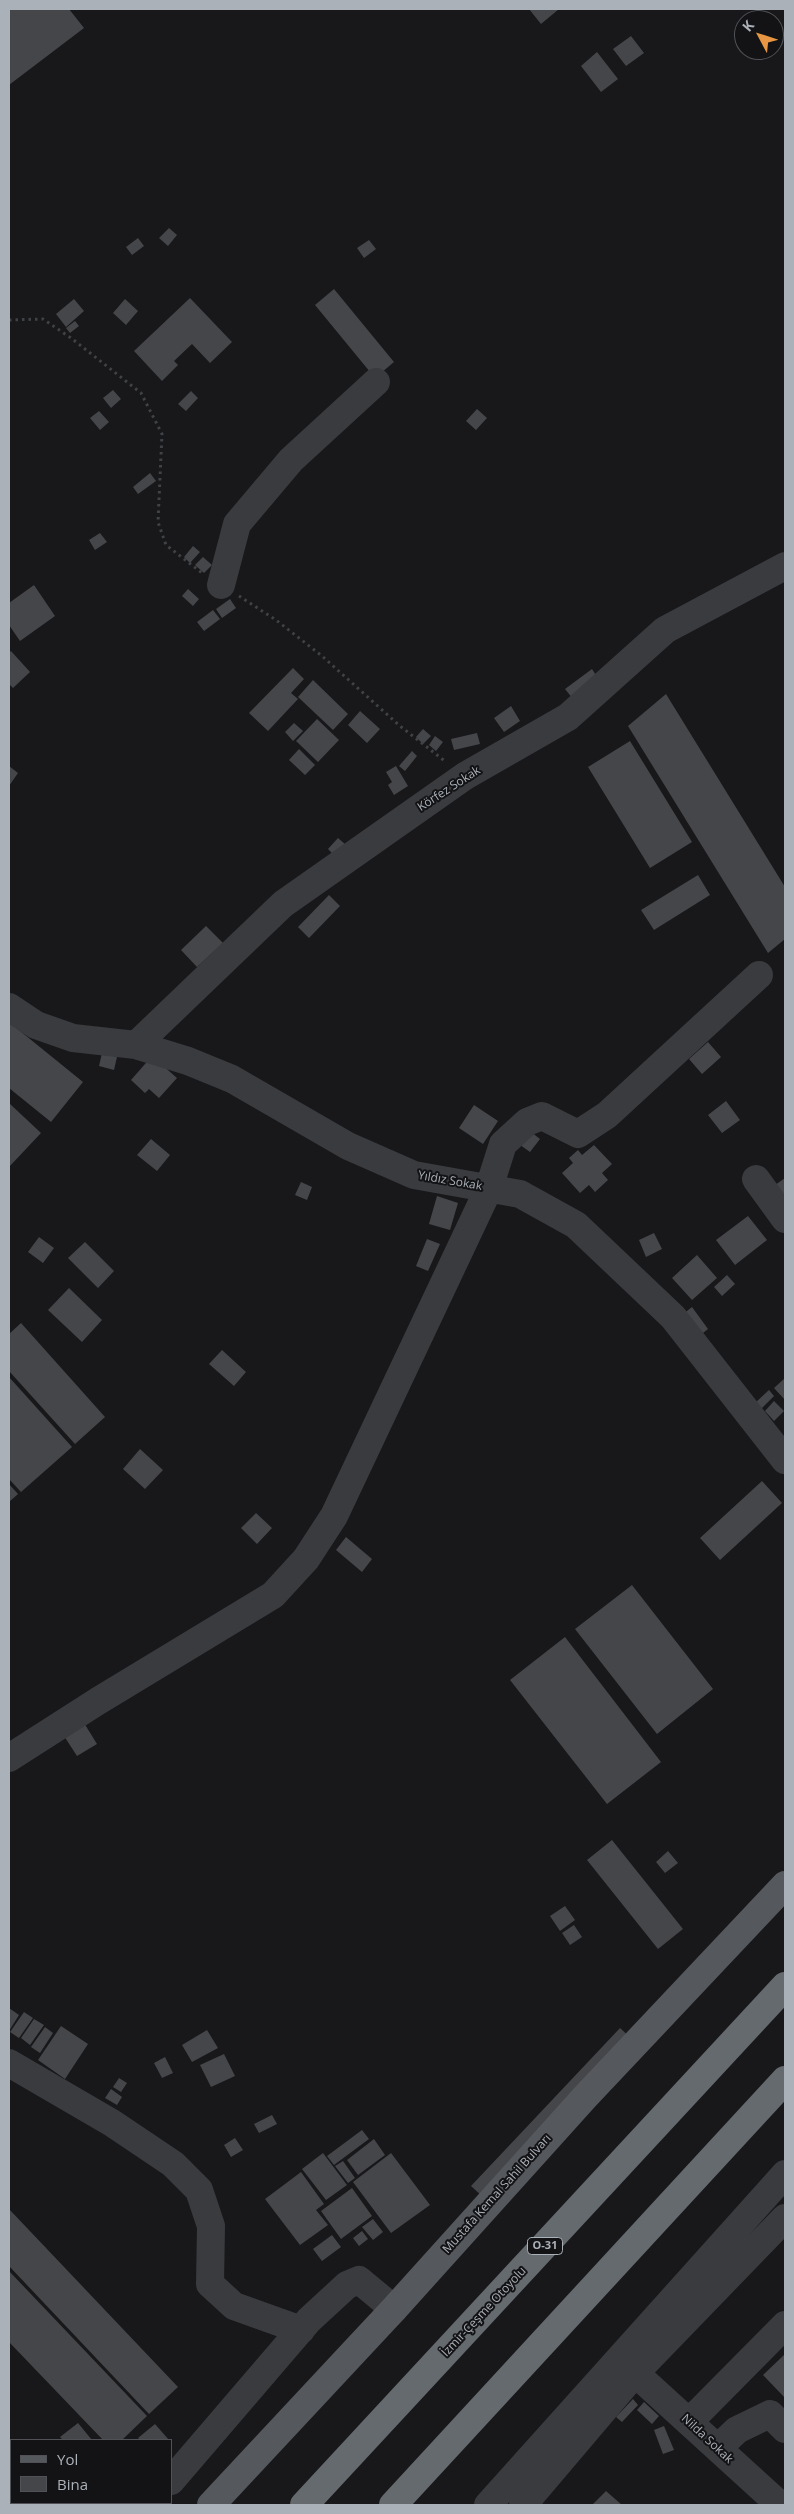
<!DOCTYPE html>
<meta charset="utf-8">
<style>
body{margin:0}
#map{position:relative;width:794px;height:2514px;overflow:hidden;background:#18181a;font-family:"Open Sans",sans-serif}
canvas{display:block}
.frame{position:absolute;inset:0;border:10px solid #abb1b9;pointer-events:none}
.legend{position:absolute;left:10px;top:2439px;width:162px;height:65px;box-sizing:border-box;background:#131315;border:1px solid #505257;margin:0;padding:6px 9px;list-style:none;font-size:15px;color:#abb1b9}
.legend li{display:flex;align-items:center;gap:10px;height:25px}
.legend b{width:25px;border:1px solid #505257}
.north{position:absolute;left:734px;top:10px;width:50px;height:50px;box-sizing:border-box;background:#131315;border:1px solid #505257;border-radius:50%;rotate:310deg;font-size:14px;font-weight:700;line-height:20px;text-align:center;color:#abb1b9}
.north::after{content:'';display:block;margin:auto;width:18px;height:22px;background:#e79743;clip-path:polygon(50% 0,100% 100%,50% 72%,0 100%)}
</style>
<div id="map">
<canvas width="794" height="2514"></canvas>
<div class="frame"></div>
<ul class="legend">
<li><b style="height:6px;background:#55585d"></b>Yol</li>
<li><b style="height:14px;background:#45464a"></b>Bina</li>
</ul>
<div class="north">K</div>
</div>
<script>
const ctx = document.querySelector('canvas').getContext('2d');
ctx.lineJoin = 'round';
function paint(path, color) { ctx.fillStyle = color; ctx.fill(path, 'evenodd'); }
const shape = rows => new Path2D(rows.map(r => 'M' + r).join(''));
function stroke(path, color, width, dash) { ctx.strokeStyle = color; ctx.lineWidth = width; ctx.lineCap = dash ? 'butt' : 'round'; ctx.setLineDash(dash || []); ctx.stroke(path); }
function drawText(font, color, halo, rows, align = 'center') {
  ctx.font = font + ' "Open Sans",sans-serif'; ctx.lineWidth = 4; ctx.setLineDash([]); ctx.textBaseline = 'middle'; ctx.strokeStyle = halo; ctx.fillStyle = color; for (const [text, x, y, turn = 0] of rows) {
    ctx.save(); ctx.translate(x, y); ctx.rotate((+turn || 0) * Math.PI / 180); ctx.textAlign = isNaN(turn) ? turn : align; if (halo) ctx.strokeText(text, 0, 0); ctx.fillText(text, 0, 0); ctx.restore();
  }
}
paint(shape([
 [9,9,69,9,84,28,9,85],
 [529,9,559,9,541,24],
 [631,36,644,53,626,66,613,49],
 [597,52,618,79,601,92,581,66],
 [169,228,177,235,168,246,159,238],
 [138,238,144,246,132,255,126,247],
 [369,240,376,249,364,258,357,248],
 [334,289,394,362,375,378,315,305],
 [190,298,232,342,210,363,192,344,174,361,178,365,162,381,134,351],
 [74,299,84,311,66,327,56,314],
 [125,299,138,311,126,325,113,313],
 [75,321,79,326,70,333,66,328],
 [113,390,121,399,111,408,103,398],
 [191,391,198,398,186,411,178,404],
 [477,409,487,418,476,430,466,421],
 [99,411,109,422,100,430,90,418],
 [150,473,156,481,138,494,133,487],
 [100,533,107,542,95,550,89,540],
 [193,546,200,552,190,563,184,557],
 [203,557,212,565,204,573,195,565],
 [34,585,55,616,20,641,9,625,9,603],
 [188,589,199,599,193,606,182,596],
 [230,599,236,608,222,618,216,609],
 [213,610,220,619,204,631,197,622],
 [11,651,30,672,13,688,9,684,9,653],
 [293,668,304,679,291,693,298,699,268,731,249,713],
 [592,669,599,680,573,699,565,689],
 [313,680,348,714,333,730,298,697],
 [666,694,785,887,785,939,768,953,628,726],
 [511,706,520,721,504,732,494,718],
 [360,711,380,729,367,743,348,725],
 [317,719,339,740,318,762,296,741],
 [294,723,303,731,293,741,285,732],
 [423,729,431,736,423,744,416,737],
 [477,733,480,744,454,750,451,739],
 [435,736,443,742,436,751,429,745],
 [630,741,692,842,650,868,588,767],
 [299,749,315,765,305,775,289,760],
 [412,751,417,756,405,771,399,766],
 [9,766,18,773,9,786],
 [396,766,408,786,394,795,388,785,392,782,386,772],
 [338,838,346,845,335,856,328,849],
 [698,875,710,895,654,930,641,910],
 [329,895,340,906,309,938,298,927],
 [206,926,223,943,197,967,181,950],
 [9,1022,83,1082,51,1122,9,1088],
 [708,1042,721,1057,702,1074,689,1059],
 [102,1053,117,1057,114,1070,99,1066],
 [152,1056,177,1078,159,1098,149,1089,145,1093,131,1080],
 [726,1101,740,1120,722,1133,708,1115],
 [9,1103,41,1133,9,1167],
 [474,1105,498,1121,483,1144,459,1128],
 [526,1128,540,1139,530,1152,516,1142],
 [151,1139,170,1155,157,1171,137,1155],
 [594,1145,612,1164,602,1173,608,1180,595,1192,589,1185,580,1193,562,1173,573,1163,569,1158,578,1150,582,1155],
 [785,1178,785,1208,771,1188],
 [301,1182,312,1187,307,1200,295,1195],
 [437,1196,458,1203,450,1230,429,1224],
 [748,1216,767,1240,735,1265,716,1240],
 [654,1233,662,1249,646,1257,639,1240],
 [39,1237,54,1248,43,1263,28,1252],
 [427,1239,440,1244,428,1271,416,1266],
 [85,1242,114,1271,98,1288,68,1258],
 [697,1255,717,1278,692,1300,672,1278],
 [727,1275,735,1284,722,1296,714,1287],
 [69,1288,102,1320,82,1342,48,1310],
 [692,1307,708,1329,698,1337,682,1315],
 [21,1323,105,1417,75,1444,9,1371,9,1334],
 [222,1350,246,1372,234,1386,209,1364],
 [9,1377,72,1447,21,1492,9,1479],
 [785,1378,785,1400,774,1388],
 [769,1390,774,1396,761,1409,755,1403],
 [774,1401,784,1411,774,1421,765,1411],
 [140,1449,163,1470,145,1489,123,1469],
 [762,1481,782,1503,720,1560,700,1538],
 [9,1484,18,1494,9,1502],
 [256,1513,272,1528,257,1544,241,1528],
 [346,1537,372,1559,362,1572,336,1550],
 [632,1585,713,1689,657,1734,575,1629],
 [565,1637,661,1762,607,1804,510,1680],
 [84,1723,97,1744,77,1756,64,1736],
 [612,1840,683,1929,658,1949,587,1860],
 [668,1851,678,1863,665,1873,656,1862],
 [565,1906,575,1920,560,1931,550,1916],
 [574,1925,582,1937,570,1945,562,1933],
 [9,2008,19,2015,9,2031],
 [24,2012,33,2018,19,2038,10,2032],
 [34,2019,44,2025,30,2045,21,2038],
 [61,2026,88,2044,65,2079,38,2060],
 [45,2027,53,2033,40,2053,31,2047],
 [620,2028,632,2039,483,2197,471,2186],
 [207,2030,218,2048,192,2062,182,2045],
 [224,2054,235,2076,211,2087,200,2065],
 [165,2057,173,2073,162,2078,154,2063],
 [119,2078,127,2083,121,2092,113,2087],
 [111,2089,122,2097,117,2105,105,2098],
 [272,2115,277,2124,259,2133,254,2124],
 [362,2130,369,2139,334,2165,327,2156],
 [235,2138,243,2150,231,2157,224,2145],
 [374,2139,385,2155,358,2175,347,2160],
 [323,2153,347,2185,326,2200,302,2169],
 [391,2153,430,2205,391,2233,353,2182],
 [343,2161,355,2178,348,2183,335,2166],
 [301,2172,324,2204,316,2210,328,2225,300,2245,265,2199],
 [352,2188,372,2216,341,2239,321,2211],
 [9,2209,178,2387,149,2414,9,2266],
 [373,2219,383,2232,373,2240,362,2227],
 [362,2231,368,2239,359,2246,353,2238],
 [332,2235,341,2247,322,2261,313,2249],
 [9,2271,147,2416,122,2440,103,2440,9,2342],
 [785,2354,785,2398,763,2375],
 [633,2399,638,2405,622,2422,616,2417],
 [644,2402,659,2416,652,2424,637,2410],
 [78,2423,92,2440,63,2440,60,2437],
 [155,2424,169,2440,140,2440,138,2438],
 [664,2426,674,2450,663,2454,654,2430],
 [606,2491,622,2505,592,2505]
]), '#45464a');
stroke(shape([
 [9,320,43,319,71,338,141,393,162,434,158,522,166,545,202,573],
 [239,596,276,620,322,656,400,726,446,762]
]), '#3f4246', 3, [2.5, 4]);
stroke(shape([
 [221,585,237,524,291,460,376,382],
 [9,1007,36,1025,73,1038,136,1045,188,1061,232,1079,348,1146,414,1175,520,1194,576,1225,673,1317,785,1460],
 [136,1045,283,904,465,776,568,717,665,630,785,566],
 [756,1179,785,1219],
 [9,1758,98,1701,273,1595,306,1559,334,1516,489,1188,503,1144,527,1122,542,1116,578,1134,607,1115,759,975],
 [9,2063,112,2123,173,2164,199,2190,211,2226,210,2284,234,2306,301,2330],
 [635,2373,780,2505],
 [689,2422,785,2325],
 [718,2448,737,2430,770,2414,785,2429],
 [171,2481,309,2320,347,2285,359,2280,394,2309],
 [150,2505,152,2503],
 [488,2505,785,2174],
 [523,2505,635,2373,785,2218]
]), '#393b3f', 28);
stroke(shape([
 [211,2505,394,2309,585,2097,785,1885]
]), '#55585d', 28);
stroke(shape([
 [304,2505,785,1986],
 [393,2505,785,2080]
]), '#656a6f', 28);
for (const [x, y, w] of [
 [545,2246,35]
]) { const box = new Path2D(); box.roundRect(x - w / 2, y - 8.5, w, 17, 4); ctx.fillStyle = '#131315'; ctx.fill(box); stroke(box, '#abb1b9', 1); }
drawText('bold 11px', '#abb1b9', null, [
 ["O-31",545,2246]
]);
drawText('12px', '#abb1b9', '#131315', [
 ["Körfez Sokak",449,789,-33],
 ["Yıldız Sokak",450,1181,10],
 ["Mustafa Kemal Sahil Bulvarı",497,2194,-48],
 ["İzmir-Çeşme Otoyolu",484,2312,-47],
 ["Nilda Sokak",707,2439,43]
]);
</script>
